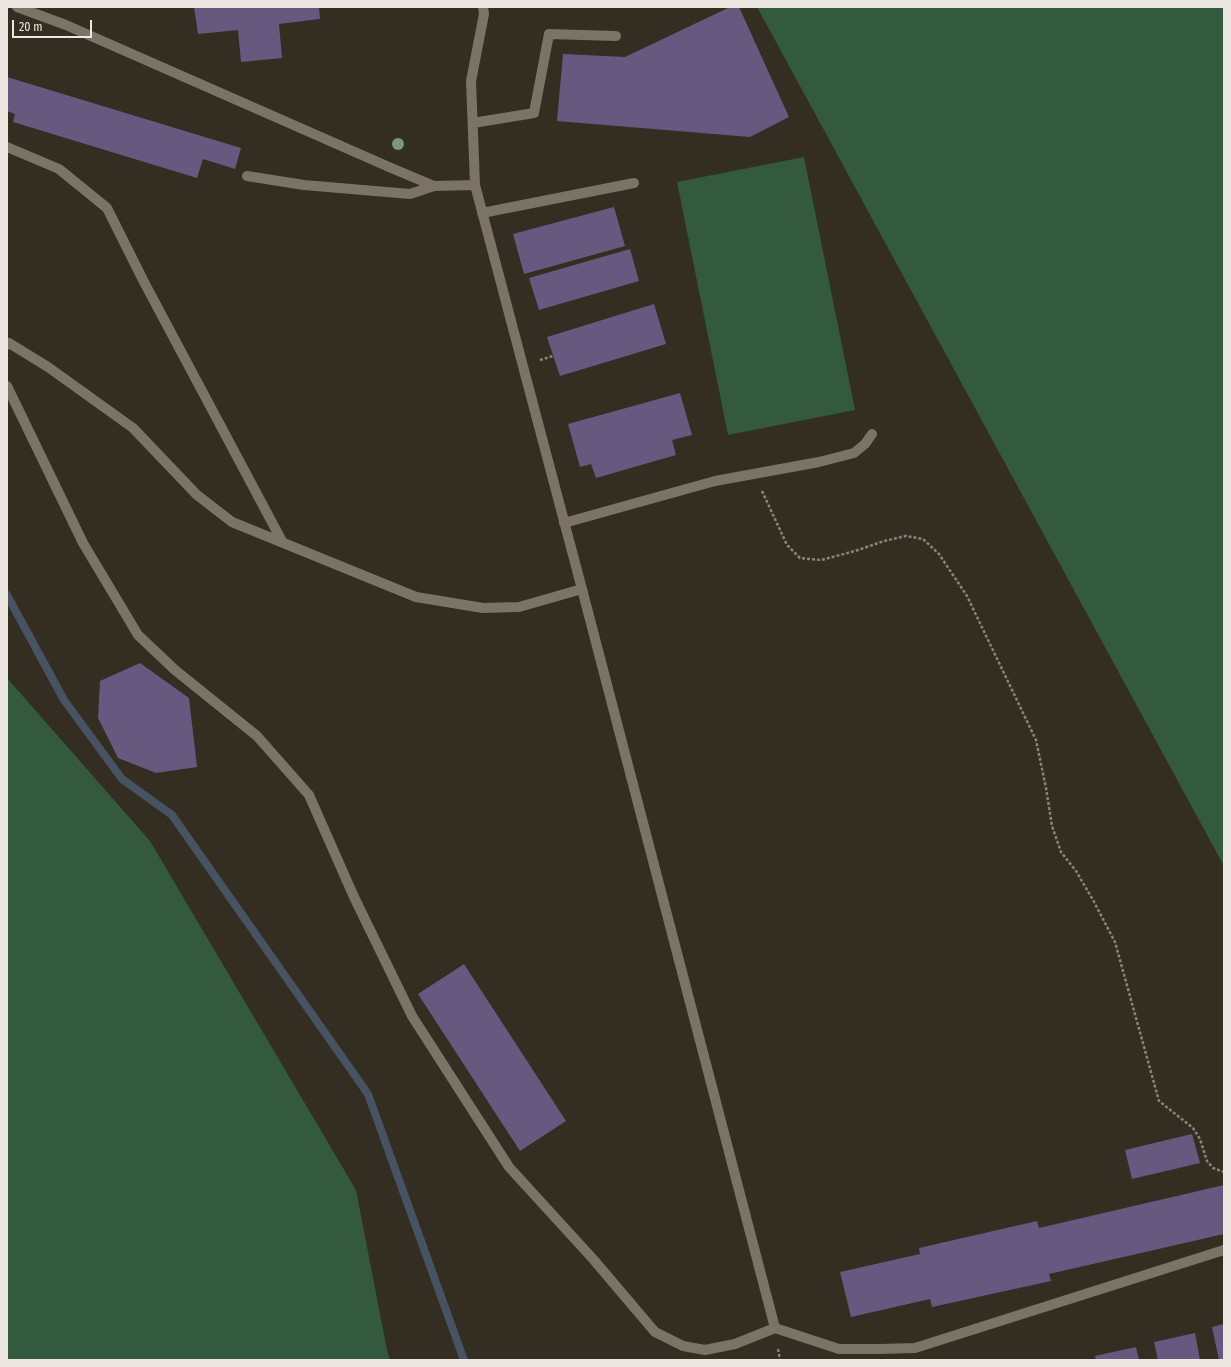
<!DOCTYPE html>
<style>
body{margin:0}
#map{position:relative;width:1231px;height:1367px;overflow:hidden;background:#342d22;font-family:"Fira Sans Condensed",sans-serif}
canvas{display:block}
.frame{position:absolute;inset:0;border:8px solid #ece7e0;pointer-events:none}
.scale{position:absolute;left:12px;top:20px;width:80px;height:18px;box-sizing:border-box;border:2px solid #ece7e0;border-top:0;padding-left:5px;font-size:12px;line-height:14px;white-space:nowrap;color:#ece7e0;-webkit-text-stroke:3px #342d22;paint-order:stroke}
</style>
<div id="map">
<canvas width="1231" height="1367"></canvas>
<div class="frame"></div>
<div class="scale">20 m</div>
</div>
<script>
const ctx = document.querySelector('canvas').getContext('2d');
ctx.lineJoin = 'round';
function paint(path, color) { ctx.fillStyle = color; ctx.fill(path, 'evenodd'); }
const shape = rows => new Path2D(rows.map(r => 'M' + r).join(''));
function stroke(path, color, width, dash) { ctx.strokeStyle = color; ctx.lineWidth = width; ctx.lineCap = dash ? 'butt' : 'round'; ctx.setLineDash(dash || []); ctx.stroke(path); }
paint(shape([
 [757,7,1224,7,1224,866],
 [804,157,855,410,728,435,677,182],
 [7,678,150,841,356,1190,387,1350,390,1360,7,1360]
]), '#33593e');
stroke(shape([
 [7,595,64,700,122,779,172,815,368,1094,464,1360]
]), '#475263', 8);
paint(shape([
 [194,7,319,7,320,19,279,24,282,58,241,62,238,30,198,34],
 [730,7,739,7,789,117,750,137,557,121,563,54,625,57],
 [7,77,241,148,235,169,203,159,197,178,13,122,15,114,7,111],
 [614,207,625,246,524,274,513,234],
 [630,249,639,281,539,310,529,278],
 [654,304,666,344,560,376,547,337],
 [680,393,692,435,672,440,676,455,596,478,591,464,580,467,568,424],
 [140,663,189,698,197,767,156,773,118,758,98,718,100,681],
 [464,964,566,1121,520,1151,418,994],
 [1192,1134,1200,1163,1132,1179,1125,1150],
 [1224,1185,1224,1234,1049,1274,1051,1281,932,1307,930,1299,851,1317,840,1272,920,1254,919,1248,1037,1221,1039,1228],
 [1224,1324,1224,1360,1219,1360,1212,1327],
 [1195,1333,1200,1360,1158,1360,1154,1342],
 [1136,1347,1139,1360,1096,1360,1095,1356]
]), '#665980');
stroke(shape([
 [540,360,553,356],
 [762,491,787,545,800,558,821,560,855,551,884,541,906,536,923,539,939,554,967,596,1036,740,1046,788,1052,826,1061,852,1076,871,1093,900,1115,942,1159,1101,1193,1128,1200,1139,1207,1161,1213,1168,1224,1172],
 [778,1349,780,1360]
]), '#8a837a', 2.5, [3, 2]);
stroke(shape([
 [17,7,66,25,389,167,434,186,475,185],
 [483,7,484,14,471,81,475,185,582,589,775,1328,839,1349,879,1349,915,1348,1224,1250],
 [473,123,534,113,549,34,616,36],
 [7,147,59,169,107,208,144,282,283,543],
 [247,176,304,185,410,194,434,186],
 [482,213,634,183],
 [7,345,9,343,48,367,133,428,197,495,232,522,416,597,483,608,519,607,582,589],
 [7,386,83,543,138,635,175,670,257,736,309,795,354,897,412,1016,509,1167,593,1259,655,1332,683,1346,705,1350,735,1344,775,1328],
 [564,523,715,481,819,462,854,453,865,444,872,434]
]), '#7c7367', 10);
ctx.fillStyle = '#779979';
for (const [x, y] of [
 [398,144]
]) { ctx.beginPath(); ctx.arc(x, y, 6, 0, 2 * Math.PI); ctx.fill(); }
</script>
